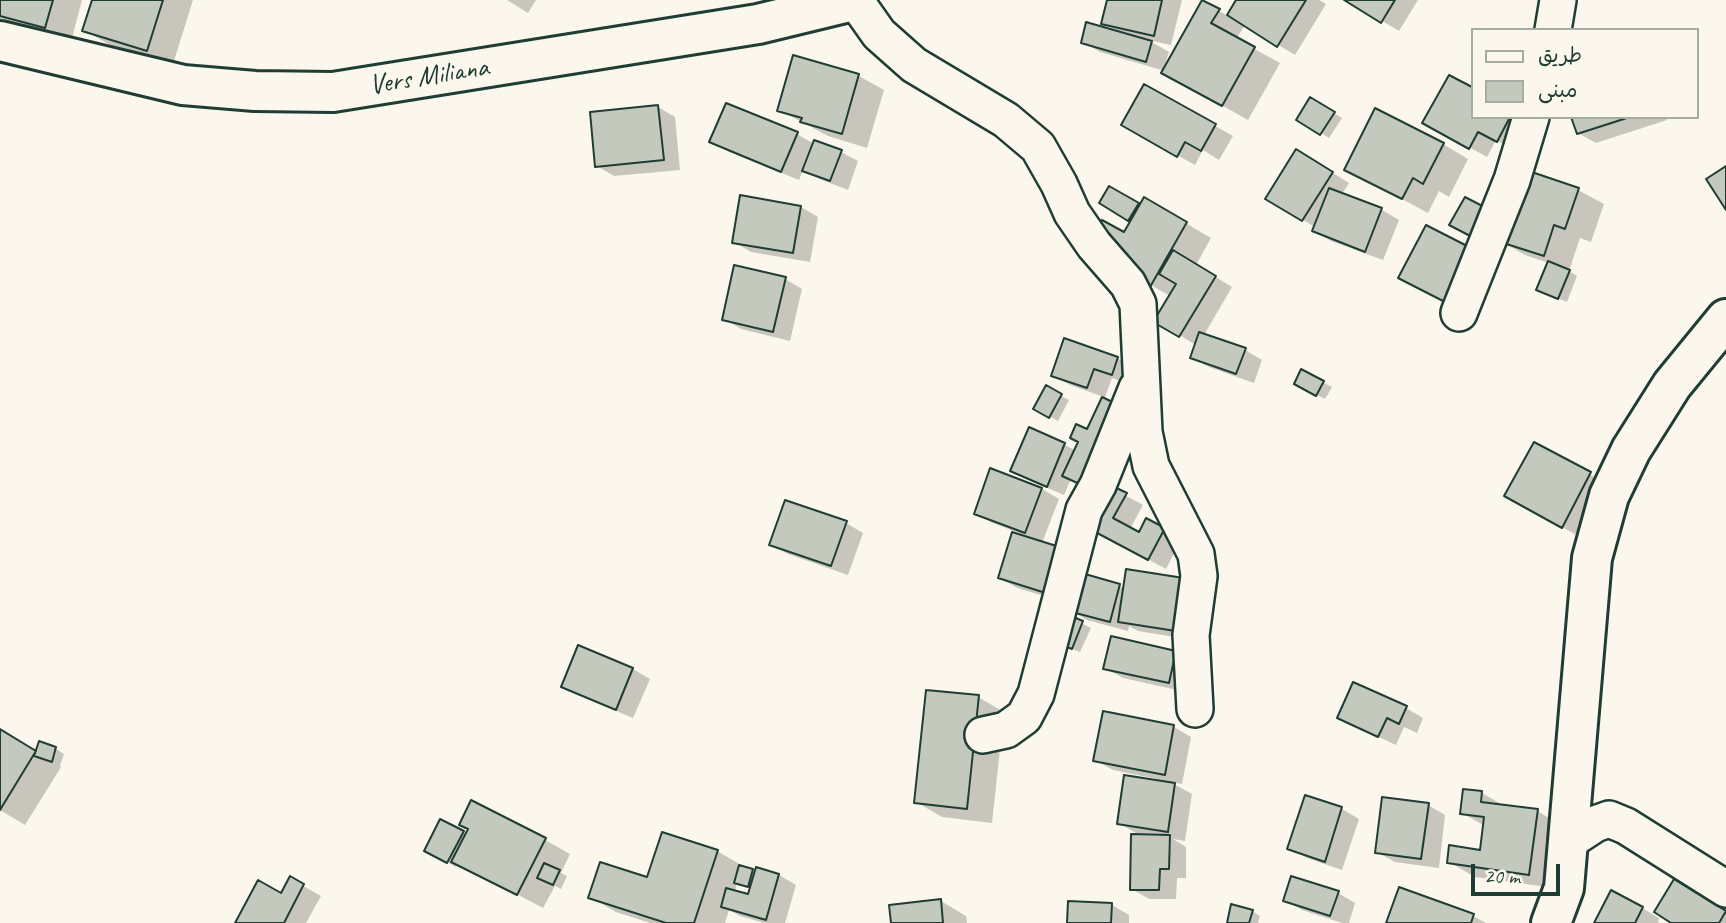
<!DOCTYPE html>
<meta charset="utf-8">
<style>
body{margin:0}
#map{position:relative;width:1726px;height:923px;overflow:hidden;background:#fbf7ec;font-family:Caveat,"Playpen Sans Arabic",sans-serif}
canvas{display:block}
.legend{position:absolute;left:1471px;top:28px;width:228px;height:91px;box-sizing:border-box;background:#fbf7ec;border:2px solid #a3ada2;margin:0;padding:9px 12px;list-style:none;font-size:21px;color:#1f3d34}
.legend li{display:flex;align-items:center;gap:14px;height:35px}
.legend b{width:35px;border:2px solid #a3ada2}
.scale{position:absolute;left:1471px;top:864px;width:89px;height:32px;box-sizing:border-box;border:4px solid #1f3d34;border-top:0;padding-left:9px;font-size:21px;line-height:24px;white-space:nowrap;color:#1f3d34;-webkit-text-stroke:5px #fbf7ec;paint-order:stroke}
</style>
<div id="map">
<canvas width="1726" height="923"></canvas>
<ul class="legend">
<li><b style="height:9px;background:#fbf7ec"></b>طريق</li>
<li><b style="height:19px;background:#c4c9be"></b>مبنى</li>
</ul>
<div class="scale">20 m</div>
</div>
<script>
const ctx = document.querySelector('canvas').getContext('2d');
ctx.lineJoin = 'round';
function paint(path, color) { ctx.fillStyle = color; ctx.fill(path, 'evenodd'); }
const shape = rows => new Path2D(rows.map(r => 'M' + r).join(''));
function stroke(path, color, width, dash) { ctx.strokeStyle = color; ctx.lineWidth = width; ctx.lineCap = dash ? 'butt' : 'round'; ctx.setLineDash(dash || []); ctx.stroke(path); }
function drawText(font, color, halo, rows, align = 'center') {
  ctx.font = font + ' Caveat,sans-serif'; ctx.lineWidth = 7; ctx.setLineDash([]); ctx.textBaseline = 'middle'; ctx.strokeStyle = halo; ctx.fillStyle = color; for (const [text, x, y, turn = 0] of rows) {
    ctx.save(); ctx.translate(x, y); ctx.rotate((+turn || 0) * Math.PI / 180); ctx.textAlign = isNaN(turn) ? turn : align; if (halo) ctx.strokeText(text, 0, 0); ctx.fillText(text, 0, 0); ctx.restore();
  }
}
paint(shape([
 [0,0,82,0,71,42,0,22],
 [93,0,193,0,173,64,110,45,84,30],
 [507,0,536,0,528,13],
 [1108,0,1182,0,1171,45,1148,40,1169,52,1163,70,1203,2,1228,16,1238,0,1319,0,1326,4,1295,55,1245,25,1236,39,1280,63,1248,120,1189,87,1165,71,1100,52,1083,42,1118,32,1103,23],
 [1347,0,1418,0,1399,31],
 [795,57,859,76,884,90,867,148,828,136,779,110],
 [1450,77,1472,89,1472,117,1523,117,1515,151,1496,140,1487,157,1425,123],
 [1144,86,1233,136,1219,160,1203,150,1195,165,1123,125],
 [1311,99,1342,118,1329,138,1298,119],
 [658,107,675,117,680,170,614,176,597,166],
 [1573,117,1666,117,1667,120,1596,143,1578,133],
 [797,134,814,144,841,152,858,161,848,190,822,180,803,170,799,180,729,152,712,142],
 [1443,144,1468,159,1449,197,1439,191,1428,213,1346,169],
 [1314,161,1349,183,1342,194,1382,210,1399,220,1383,260,1331,241,1314,231,1315,227,1303,220],
 [1110,188,1141,206,1145,199,1211,238,1196,265,1232,287,1204,335,1245,350,1262,360,1254,383,1209,367,1192,357,1196,345,1156,321,1170,296,1088,249,1125,235,1132,221,1101,202],
 [1578,190,1604,204,1591,242,1580,238,1569,271,1577,276,1567,302,1547,294,1549,263,1525,255,1499,240],
 [801,207,818,217,810,262,751,252,734,242],
 [785,279,802,289,790,341,741,329,724,319],
 [1117,358,1135,368,1129,384,1112,378,1104,400,1106,485,1143,505,1130,529,1140,534,1164,530,1181,540,1166,569,1103,535,1081,485,1071,479,1064,495,1029,480,1012,470,1030,429,1075,450,1088,431,1104,397,1070,385,1053,375],
 [1302,371,1332,387,1325,399,1296,383],
 [1047,388,1069,400,1058,421,1035,408],
 [1534,444,1616,489,1588,541,1532,511],
 [1042,489,1059,499,1042,543,1078,574,1120,586,1199,641,1138,631,1129,626,1128,631,1087,620,1070,610,1071,604,1017,588,1000,578,1024,535,993,523,976,513],
 [846,523,863,533,848,575,788,554,771,544],
 [1067,616,1091,628,1080,652,1065,646],
 [579,647,633,669,650,679,633,718,581,696,563,686],
 [1175,652,1186,692,1123,678,1105,668],
 [978,697,1004,712,992,823,942,817,916,802],
 [1406,708,1423,718,1417,733,1404,727,1396,745,1357,727,1339,718],
 [1174,727,1191,737,1182,784,1170,782,1192,794,1185,841,1173,839,1186,847,1186,878,1177,878,1176,899,1149,899,1132,889,1141,836,1119,823,1157,782,1157,779,1113,770,1095,760],
 [0,730,37,752,40,744,56,749,64,754,60,766,61,767,25,825,0,810],
 [1465,791,1482,793,1506,807,1537,811,1563,826,1555,888,1475,877,1449,862,1481,852,1485,826,1462,813],
 [1306,798,1342,809,1359,819,1342,870,1307,858,1289,848],
 [1428,805,1445,815,1439,868,1395,862,1377,852],
 [441,821,467,835,470,829,545,840,570,854,561,873,567,876,561,889,555,886,543,908,458,863,456,867,434,855],
 [717,851,743,866,742,868,756,873,779,875,796,885,785,923,764,923,740,916,729,910,725,923,650,923,616,912,590,897,648,879],
 [737,883,751,889,749,896,735,892],
 [291,879,321,896,306,923,237,923,282,895],
 [1692,891,1726,912,1726,923,1674,923],
 [1338,893,1355,903,1349,923,1342,923,1302,910,1285,900],
 [941,901,966,916,967,923,893,923],
 [1112,905,1129,915,1129,923,1068,923],
 [1642,908,1659,918,1658,922,1660,923,1596,923],
 [1252,911,1260,916,1258,923,1228,923],
 [1473,916,1486,923,1388,923]
]), '#0003');
const building = shape([
 [0,0,53,0,45,28,0,16,0,0],
 [92,0,163,0,147,51,82,31,92,0],
 [1107,0,1162,0,1154,36,1101,24,1107,0],
 [1202,0,1220,9,1211,23,1255,47,1222,106,1161,73,1202,0],
 [1236,0,1306,0,1277,47,1227,15,1236,0],
 [1344,0,1395,0,1381,23,1344,0],
 [1086,22,1152,41,1146,62,1081,43,1086,22],
 [793,55,859,74,842,134,800,122,802,118,777,111,793,55],
 [1449,75,1472,87,1472,117,1510,117,1497,142,1478,132,1469,149,1422,123,1449,75],
 [1144,84,1216,124,1201,151,1185,142,1177,157,1121,125,1144,84],
 [1310,97,1335,112,1320,135,1296,120,1310,97],
 [726,103,798,132,781,172,709,142,726,103],
 [658,105,664,160,595,167,590,112,658,105],
 [1375,108,1444,143,1423,184,1413,178,1402,199,1344,170,1375,108],
 [1571,117,1630,117,1577,134,1571,117],
 [814,140,842,150,830,181,802,171,814,140],
 [1296,149,1333,172,1302,221,1265,199,1296,149],
 [1511,165,1579,188,1565,229,1554,225,1544,256,1497,241,1511,165],
 [1726,166,1726,210,1706,179,1726,166],
 [1109,186,1139,203,1128,221,1099,203,1109,186],
 [1329,188,1382,208,1365,252,1312,231,1329,188],
 [740,195,801,206,793,253,732,243,740,195],
 [1144,197,1187,222,1150,287,1086,250,1102,220,1124,232,1144,197],
 [1465,197,1492,211,1476,239,1449,225,1465,197],
 [1426,225,1473,249,1445,302,1398,278,1426,225],
 [1173,250,1216,276,1179,337,1153,322,1176,284,1159,274,1173,250],
 [1548,261,1570,270,1558,299,1536,290,1548,261],
 [734,265,786,277,773,332,722,320,734,265],
 [1199,332,1246,348,1236,374,1190,358,1199,332],
 [1064,338,1118,357,1112,375,1094,369,1087,388,1051,376,1064,338],
 [1301,369,1324,381,1316,396,1294,384,1301,369],
 [1046,385,1062,394,1049,418,1033,409,1046,385],
 [1102,397,1121,406,1084,486,1062,476,1078,442,1070,438,1076,424,1087,429,1102,397],
 [1029,427,1065,443,1047,487,1010,471,1029,427],
 [1534,442,1591,472,1562,528,1504,496,1534,442],
 [990,468,1042,488,1025,533,974,514,990,468],
 [1106,483,1127,493,1113,518,1139,532,1146,518,1165,528,1148,560,1084,526,1106,483],
 [785,500,847,521,831,566,769,545,785,500],
 [1012,532,1066,549,1052,595,998,578,1012,532],
 [1126,569,1190,579,1182,632,1118,622,1126,569],
 [1078,572,1120,584,1110,622,1068,611,1078,572],
 [1066,614,1083,621,1072,649,1054,642,1066,614],
 [1111,636,1176,651,1169,683,1103,669,1111,636],
 [578,645,633,668,616,710,561,687,578,645],
 [1353,682,1407,706,1399,724,1387,718,1378,737,1337,718,1353,682],
 [926,690,979,695,967,809,914,803,926,690],
 [1103,711,1174,725,1165,775,1093,761,1103,711],
 [0,729,36,751,0,810,0,729],
 [39,741,56,747,52,762,34,756,39,741],
 [1124,775,1175,783,1168,832,1117,824,1124,775],
 [1463,789,1482,791,1481,802,1538,809,1529,875,1447,863,1449,845,1480,850,1484,817,1460,814,1463,789],
 [1305,795,1342,807,1325,862,1287,849,1305,795],
 [1382,797,1429,803,1421,859,1375,853,1382,797],
 [471,800,546,838,517,895,451,862,468,829,459,825,471,800],
 [440,819,464,831,447,863,424,851,440,819],
 [662,832,718,850,694,923,666,923,588,898,600,862,647,877,662,832],
 [1131,834,1170,835,1169,869,1160,869,1159,890,1130,890,1131,834],
 [544,863,560,870,553,885,537,878,544,863],
 [739,865,753,869,748,887,734,883,739,865],
 [756,867,779,874,766,920,721,907,726,888,748,894,756,867],
 [290,876,304,884,284,923,235,923,258,880,281,893,290,876],
 [1291,876,1339,891,1330,916,1283,901,1291,876],
 [1674,879,1726,911,1719,923,1671,923,1654,912,1674,879],
 [1399,887,1474,914,1471,923,1386,923,1399,887],
 [1611,890,1643,907,1635,923,1594,923,1611,890],
 [941,899,943,923,891,923,889,905,941,899],
 [1068,901,1112,903,1111,923,1067,923,1068,901],
 [1231,904,1253,910,1249,923,1227,923,1231,904]
]);
paint(building, '#c4c9be');
stroke(building, '#1f3d34', 2);
const street = shape([
 [855,0,879,34,914,65,1006,120,1038,147,1059,184,1072,213,1094,245,1128,284,1138,304,1144,432,1151,466,1196,554,1199,576,1191,635,1195,709],
 [1553,30,1558,0],
 [1459,313,1512,180,1531,117],
 [983,735,1006,730,1024,717,1036,694,1084,510,1098,485,1137,388],
 [1569,841,1595,824,1609,819,1626,826,1726,889]
]);
const secondary = shape([
 [0,41,183,85,255,91,333,92,758,24,857,0],
 [1551,923,1564,888,1592,558,1609,496,1631,450,1672,385,1726,319]
]);
stroke(street, '#1f3d34', 40);
stroke(secondary, '#1f3d34', 44);
stroke(street, '#fbf7ec', 35);
stroke(secondary, '#fbf7ec', 38);
drawText('28px', '#1f3d34', '#fbf7ec', [
 ["Vers Miliana",429,77,-9]
]);
</script>
